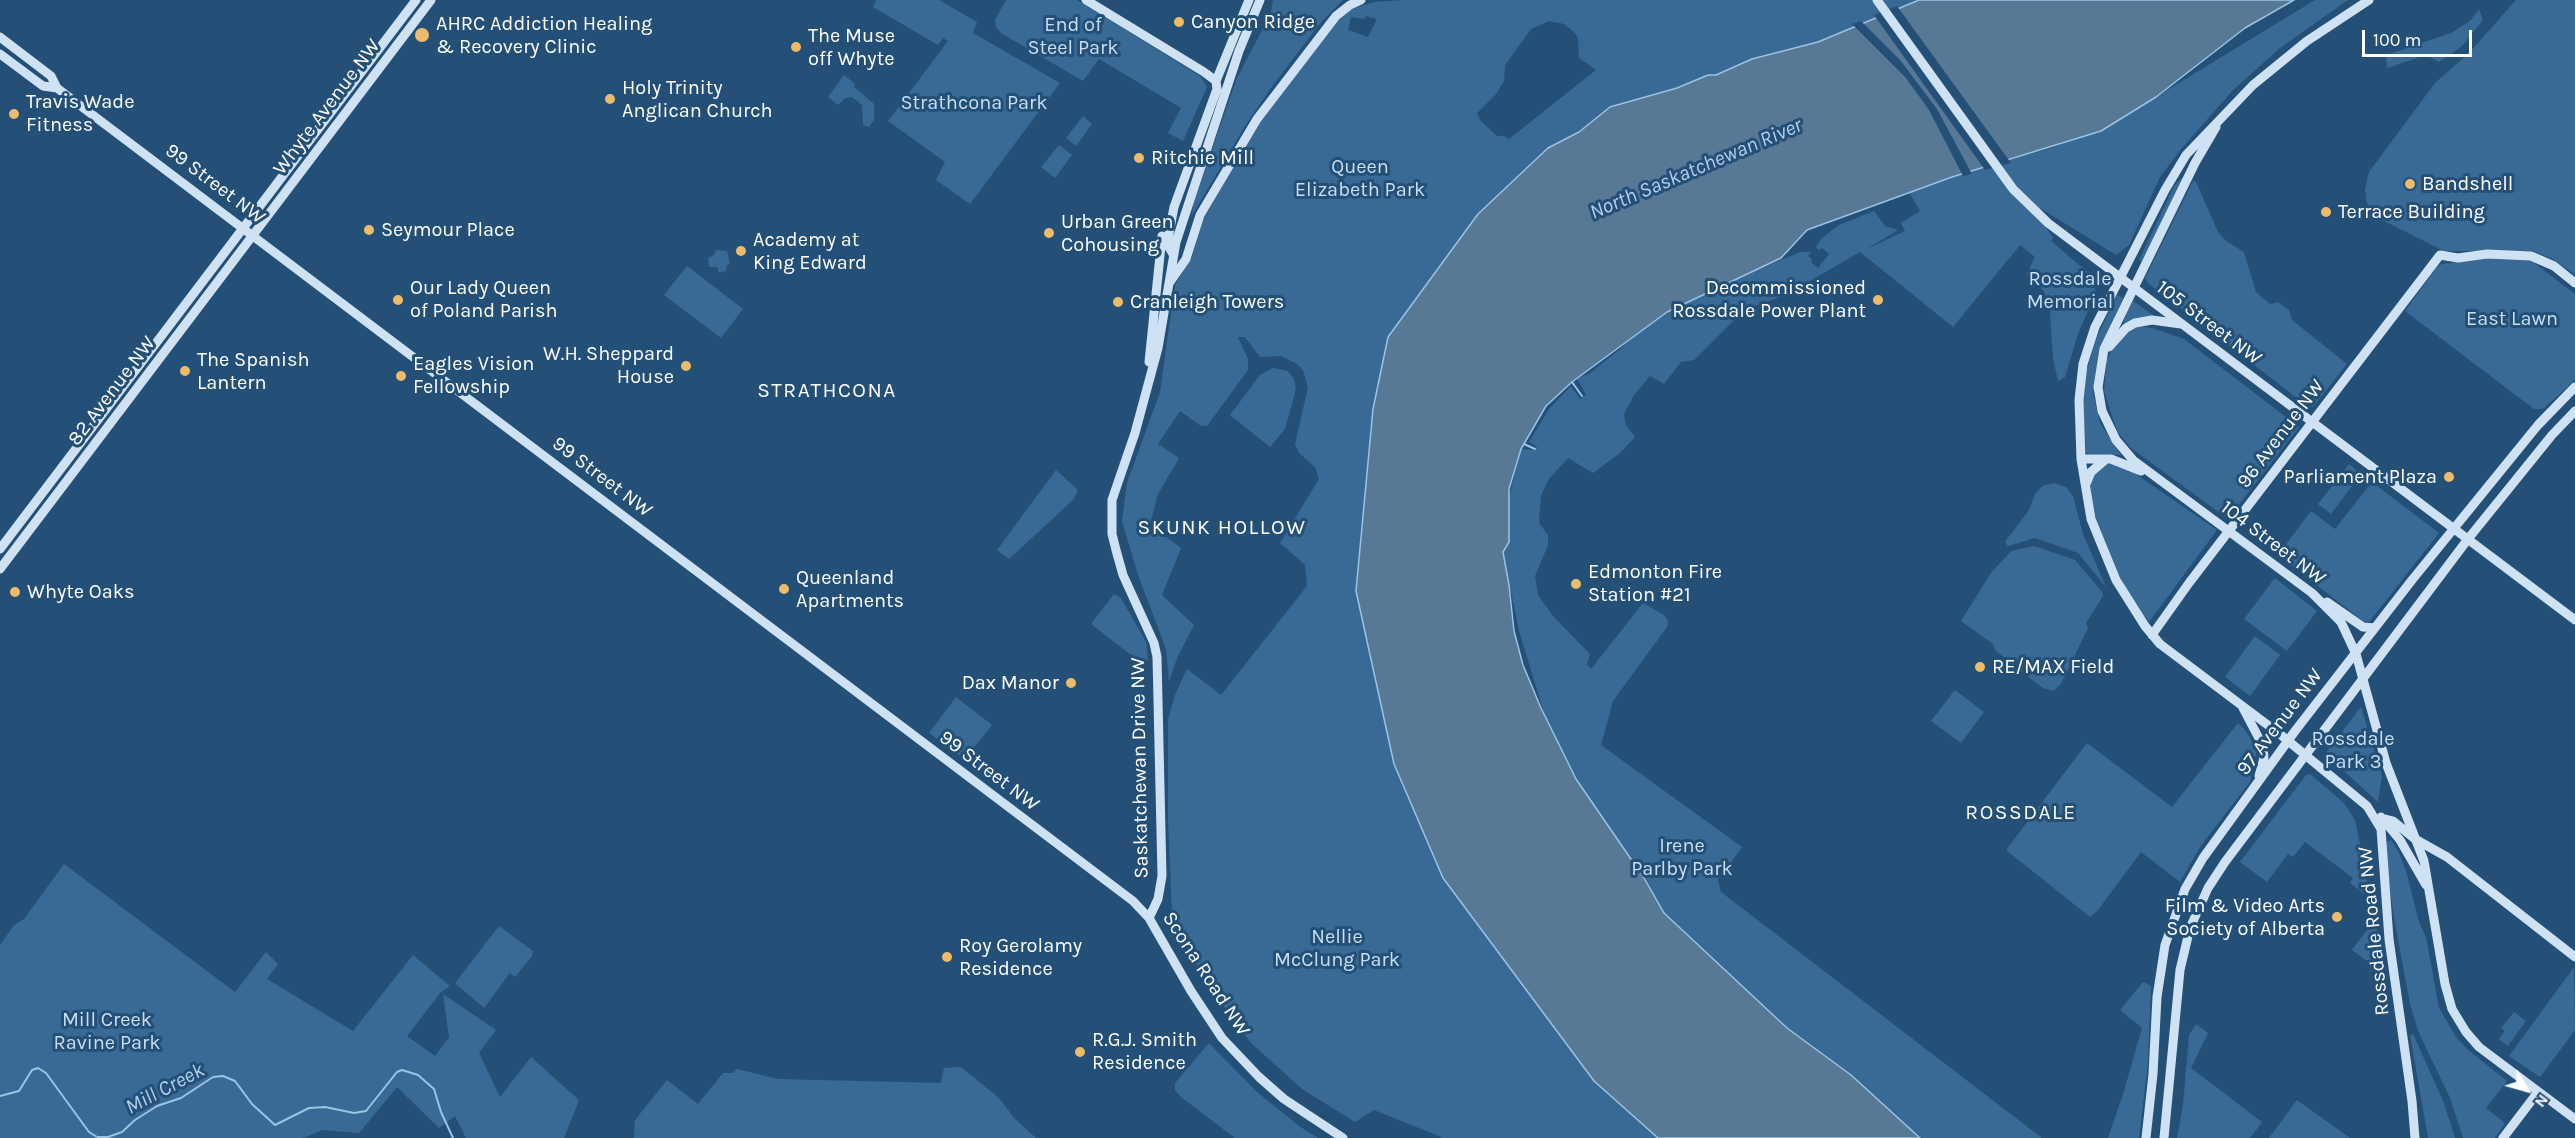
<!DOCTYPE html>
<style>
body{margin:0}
#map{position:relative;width:2575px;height:1138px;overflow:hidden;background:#245078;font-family:Karla,sans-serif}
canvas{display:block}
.north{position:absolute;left:2497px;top:1060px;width:60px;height:60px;-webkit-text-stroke:4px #245078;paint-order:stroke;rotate:127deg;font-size:16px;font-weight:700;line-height:24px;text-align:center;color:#fff}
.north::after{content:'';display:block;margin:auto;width:21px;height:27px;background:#fff;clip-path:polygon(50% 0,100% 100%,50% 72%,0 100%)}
.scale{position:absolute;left:2362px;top:30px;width:110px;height:27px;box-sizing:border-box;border:3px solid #fff;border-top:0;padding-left:8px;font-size:18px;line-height:21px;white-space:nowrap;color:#fff;-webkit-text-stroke:4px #245078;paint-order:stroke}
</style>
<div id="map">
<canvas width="2575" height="1138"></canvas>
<div class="north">N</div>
<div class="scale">100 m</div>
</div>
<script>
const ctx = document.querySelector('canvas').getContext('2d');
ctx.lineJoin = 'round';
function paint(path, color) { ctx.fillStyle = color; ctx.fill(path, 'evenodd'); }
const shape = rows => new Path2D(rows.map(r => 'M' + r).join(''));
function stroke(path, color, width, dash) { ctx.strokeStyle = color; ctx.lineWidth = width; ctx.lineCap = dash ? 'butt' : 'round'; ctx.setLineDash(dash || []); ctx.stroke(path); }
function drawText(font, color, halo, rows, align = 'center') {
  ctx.font = font + ' Karla,sans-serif'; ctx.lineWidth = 6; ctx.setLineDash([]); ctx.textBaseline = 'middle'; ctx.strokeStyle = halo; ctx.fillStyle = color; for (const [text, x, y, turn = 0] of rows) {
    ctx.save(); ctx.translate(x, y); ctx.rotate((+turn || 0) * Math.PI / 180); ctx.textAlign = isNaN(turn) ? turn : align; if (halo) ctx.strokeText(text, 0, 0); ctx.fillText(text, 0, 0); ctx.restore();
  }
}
paint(shape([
 [876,0,939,0,977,22,973,33,1060,83,970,204,936,180,945,162,888,121,948,41,943,38,938,45,873,7],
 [1006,0,1077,0,1200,76,1207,87,1183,141,1168,133,1181,108,1099,59,1083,81,1001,33,996,27,995,20],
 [1273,0,1343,0,1322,21,1271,88,1245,126,1191,217,1195,197,1237,78,1271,13],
 [1402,0,1919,0,1818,42,1752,59,1716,75,1708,75,1677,88,1610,107,1579,132,1548,148,1478,214,1388,337,1373,409,1394,764,1443,878,1594,1081,1658,1138,1444,1138,1374,1110,1355,1122,1302,1089,1252,1044,1228,1013,1199,968,1177,929,1172,912,1168,818,1168,719,1175,695,1187,669,1221,695,1307,586,1305,565,1280,543,1319,479,1315,467,1299,453,1295,444,1308,387,1303,370,1297,364,1281,356,1260,357,1245,337,1238,337,1248,359,1248,370,1207,426,1201,426,1180,411,1158,444,1179,458,1158,494,1150,525,1181,548,1162,595,1194,625,1177,658,1169,682,1166,649,1138,575,1122,521,1127,483,1160,392,1175,285,1192,257,1203,220,1264,114,1340,18,1353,8,1375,2],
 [1366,16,1377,19,1368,37,1348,30,1351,17,1365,19],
 [1549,21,1564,24,1574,32,1578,38,1579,58,1596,70,1509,139,1504,136,1497,136,1480,120,1477,113,1496,94,1504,81,1505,65,1531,29],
 [2315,0,2348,0,2280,48,2233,90,2182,148,2160,177,2129,245,2116,255,2040,208,2044,224,2053,238,2051,241,2090,274,2096,292,2078,334,2065,377,2058,381,2053,359,2050,311,2044,291,2026,275,2035,257,2020,245,1953,327,1860,252,1786,295,1744,310,1694,360,1681,362,1664,384,1650,376,1634,395,1624,414,1626,425,1635,437,1620,453,1593,473,1568,458,1549,479,1541,495,1539,523,1548,535,1548,545,1535,576,1538,595,1553,616,1590,654,1587,664,1591,669,1643,603,1664,615,1668,621,1667,627,1613,701,1601,745,1742,847,1718,880,1721,892,2042,1138,1920,1138,1851,1075,1787,1028,1664,913,1644,878,1576,779,1545,716,1519,631,1503,552,1509,542,1509,497,1521,449,1536,450,1537,447,1529,442,1549,409,1571,386,1580,399,1586,395,1577,378,1589,374,1624,346,1637,330,1659,316,1717,287,1800,252,1811,252,1808,256,1812,259,1811,262,1818,268,1829,254,1822,248,1819,250,1816,247,1822,238,1839,225,1874,211,1885,226,1898,230,1867,249,1905,231,1901,223,1920,211,1909,192,1952,177,2051,148,2105,128],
 [2516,0,2575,0,2575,275,2553,259,2533,251,2444,251,2380,219,2371,212,2366,200,2365,189,2369,172,2435,83,2469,53],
 [2479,9,2483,20,2462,46,2439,62,2426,55,2387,68,2386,55,2451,33,2470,21],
 [844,75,855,84,854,87,874,104,874,120,869,127,863,125,862,105,852,97,845,98,838,105,828,97],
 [1083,116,1092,124,1076,146,1066,138],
 [1059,145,1072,155,1055,178,1041,167],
 [2183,177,2184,178,2144,257,2141,261,2139,260,2174,186],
 [2193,181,2196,182,2218,232,2226,241,2244,252,2256,292,2270,304,2278,302,2289,310,2292,320,2347,364,2313,407,2306,405,2148,283,2145,278],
 [716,250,727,251,730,263,727,265,726,271,719,273,717,267,709,267,708,258,714,255],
 [2493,258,2520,258,2533,262,2575,294,2575,380,2543,409,2534,409,2405,311,2437,267,2442,264],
 [687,266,743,309,721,338,664,295],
 [2117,295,2123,298,2099,351,2093,393,2100,423,2121,455,2088,454,2086,452,2083,401,2087,369,2097,337],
 [2133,301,2153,315,2153,316,2138,318,2125,323,2123,321],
 [2139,326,2155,329,2184,339,2299,427,2228,519,2131,448,2117,431,2104,391,2107,360,2113,347,2128,331],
 [1273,368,1288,371,1294,379,1296,389,1285,429,1270,447,1230,415,1260,375],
 [2110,463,2127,468,2217,530,2149,622,2126,588,2106,551,2094,517,2090,489,2092,477,2104,465],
 [2349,464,2361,474,2331,514,2318,504],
 [1056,470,1078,490,1074,499,1009,559,997,550],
 [2372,482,2439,533,2369,622,2363,621,2278,555,2311,511,2335,529],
 [2054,483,2066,487,2073,496,2083,534,2106,587,2078,553,2035,538,2008,546,2005,542,2029,510,2035,494,2042,486],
 [2034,546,2075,560,2103,593,2103,596,2086,623,2088,628,2061,684,2053,691,2043,688,2026,675,1995,650,1993,644,1961,621,1991,573,2011,551],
 [2275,578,2317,611,2287,651,2244,619],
 [1114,594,1121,598,1146,642,1148,659,1144,665,1091,624],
 [2255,636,2280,655,2250,696,2225,677],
 [1955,690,1984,712,1961,743,1931,721],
 [956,697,992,725,965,759,929,733],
 [2361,707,2382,776,2378,802,2325,754],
 [2238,723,2245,730,2257,750,2250,782,2200,847,2180,882,2141,852,2098,910,2090,917,2006,850,2087,743,2172,807],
 [2310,774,2344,803,2355,820,2371,899,2350,883,2353,878,2305,842,2293,857,2288,854,2267,882,2240,862,2306,775],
 [2391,840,2399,853,2406,871,2419,922,2426,937,2439,1008,2456,1037,2467,1049,2507,1081,2486,1108,2505,1123,2495,1138,2463,1138,2450,1098,2419,1033,2410,1004,2393,912,2384,846,2386,842],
 [64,864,235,992,266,952,278,964,267,979,353,1031,413,955,450,986,441,992,407,1036,435,1056,449,1037,443,994,496,1030,479,1053,500,1097,531,1057,579,1100,564,1138,466,1138,455,1116,439,1128,397,1087,359,1133,322,1130,303,1138,0,1138,0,945,14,925,24,919],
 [2373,922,2376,924,2382,964,2378,969,2352,950],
 [499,926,533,951,532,956,515,977,510,973,484,1008,455,983],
 [2574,967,2575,1030,2540,1077,2509,1056],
 [2143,982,2151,986,2148,1063,2139,1138,2108,1138,2124,1091,2142,1028,2120,1010],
 [2514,1012,2526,1021,2508,1046,2499,1039,2505,1031,2501,1028],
 [2196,1024,2208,1033,2191,1068,2262,1122,2250,1138,2177,1138,2183,1105,2189,1035],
 [2413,1034,2444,1103,2455,1138,2428,1138,2410,1035],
 [1209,1043,1257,1092,1299,1126,1318,1138,1235,1138,1181,1097,1175,1090,1175,1083],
 [961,1067,999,1098,1014,1118,1036,1138,634,1138,635,1120,667,1080,698,1104,723,1073,733,1073,737,1069,778,1079,941,1083,944,1068],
 [2297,1100,2350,1138,2269,1138]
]), '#386a95');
const water = shape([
 [1919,0,2294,0,2245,28,2156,97,2101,131,1952,177,1807,230,1781,258,1667,312,1572,382,1546,406,1521,449,1509,489,1509,542,1503,552,1509,585,1514,631,1523,665,1541,708,1576,779,1644,878,1664,913,1787,1028,1851,1075,1920,1138,1658,1138,1594,1081,1443,878,1394,764,1356,591,1373,409,1388,337,1478,214,1548,148,1579,132,1610,107,1677,88,1708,75,1716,75,1752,59,1818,42,1919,0]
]);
paint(water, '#587996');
stroke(water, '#9ac3e4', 1.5);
paint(shape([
 [1897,6,2011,163,1985,170,1874,15],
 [1861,21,1900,60,1937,109,1972,174,1963,176,1929,110,1906,78,1852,24]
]), '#245078');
stroke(shape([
 [1572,382,1582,396],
 [1524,444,1535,449],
 [0,1096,19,1091,32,1070,38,1068,46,1073,89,1132,97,1137,108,1137,122,1132,135,1120,157,1106,181,1098,213,1077,223,1076,235,1081,252,1104,275,1125,309,1108,325,1107,354,1113,366,1111,397,1072,402,1070,418,1075,434,1089,441,1112,453,1138]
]), '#9ac3e4', 2);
stroke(shape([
 [1086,0,1204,72,1216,81],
 [1877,0,2013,189,2048,223,2575,620],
 [2369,0,2307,41,2253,85,2186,155,2165,190,2095,327,2083,364,2079,400,2081,459,2091,519,2116,580,2145,626,2160,644,2281,735,2367,806,2381,829,2389,939,2412,1101,2415,1138],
 [0,37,51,76,57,88,1133,901,1149,918,1191,991,1222,1038,1259,1077,1284,1099,1343,1138],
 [0,54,43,86,57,88],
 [2216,127,2195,163,2104,349,2098,387,2102,411,2116,440,2133,460,2312,593,2341,622,2356,654,2386,763,2424,861,2445,984,2452,1009,2466,1032,2479,1047,2575,1119],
 [1173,254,1167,244,1174,207,1217,89,1216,81,1249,0],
 [1170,282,1186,259,1200,215,1257,119,1336,16,1350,5,1361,0],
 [2109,347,2126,328,2135,323,2152,320,2181,324],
 [1149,362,1162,236],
 [2081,459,2111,459,2141,471],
 [2086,484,2091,472,2106,459],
 [0,549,416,0],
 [0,569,431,0],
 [2327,602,2363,627,2375,628],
 [2152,635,2189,583,2440,255,2458,258,2487,254,2531,256,2554,266,2575,283],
 [2243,708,2263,746,2264,758,2259,776],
 [2381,817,2400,840,2426,885],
 [2381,818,2393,821,2415,839,2447,857,2575,957],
 [1149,918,1158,899,1162,876,1157,657,1154,643,1123,575,1116,550,1112,534,1112,500,1135,433,1158,348,1176,242,1239,51,1260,0],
 [2146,1138,2153,1074,2157,997,2165,945,2185,889,2203,858,2295,731,2412,580,2538,425,2575,387],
 [2164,1138,2180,970,2190,928,2208,888,2225,862,2468,539,2552,435,2575,411],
 [2503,1138,2538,1092]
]), '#cee2f3', 9);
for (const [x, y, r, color] of [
 [1179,22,6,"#edbb6a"],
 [422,35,8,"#edbb6a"],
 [796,47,6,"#edbb6a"],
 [610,99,6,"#edbb6a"],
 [14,114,6,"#edbb6a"],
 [1139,158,6,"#edbb6a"],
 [2410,184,6,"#edbb6a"],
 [2326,212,6,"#edbb6a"],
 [369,230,6,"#edbb6a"],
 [1049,233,6,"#edbb6a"],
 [741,251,6,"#edbb6a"],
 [398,300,6,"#edbb6a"],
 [1878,300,6,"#edbb6a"],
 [1118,302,6,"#edbb6a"],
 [686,366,6,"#edbb6a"],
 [185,371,6,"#edbb6a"],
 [401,376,6,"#edbb6a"],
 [2449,477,6,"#edbb6a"],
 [1576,584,6,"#edbb6a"],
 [784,589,6,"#edbb6a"],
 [15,592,6,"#edbb6a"],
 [1980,667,6,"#edbb6a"],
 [1071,683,6,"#edbb6a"],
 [2337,917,6,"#edbb6a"],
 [947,957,6,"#edbb6a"],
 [1080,1052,6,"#edbb6a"]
]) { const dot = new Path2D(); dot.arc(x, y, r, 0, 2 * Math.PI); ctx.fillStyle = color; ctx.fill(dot); stroke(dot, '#245078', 2); }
drawText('20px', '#fff', '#245078', [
 ["Canyon Ridge",1191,22],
 ["AHRC Addiction Healing",436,24],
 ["& Recovery Clinic",436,47],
 ["The Muse",808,36],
 ["off Whyte",808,59],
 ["Holy Trinity",622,88],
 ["Anglican Church",622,111],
 ["Travis Wade",26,102],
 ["Fitness",26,125],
 ["Ritchie Mill",1151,158],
 ["Bandshell",2422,184],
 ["Terrace Building",2338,212],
 ["Urban Green",1061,222],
 ["Cohousing",1061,245],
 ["Seymour Place",381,230],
 ["Academy at",753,240],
 ["King Edward",753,263],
 ["Our Lady Queen",410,288],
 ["of Poland Parish",410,311],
 ["Decommissioned",1866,288,"right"],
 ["Rossdale Power Plant",1866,311,"right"],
 ["Cranleigh Towers",1130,302],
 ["W.H. Sheppard",674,354,"right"],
 ["House",674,377,"right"],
 ["The Spanish",197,360],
 ["Lantern",197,383],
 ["Eagles Vision",413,364],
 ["Fellowship",413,387],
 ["Parliament Plaza",2437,477,"right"],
 ["Edmonton Fire",1588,572],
 ["Station #21",1588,595],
 ["Queenland",796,578],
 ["Apartments",796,601],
 ["Whyte Oaks",27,592],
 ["RE/MAX Field",1992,667],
 ["Dax Manor",1059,683,"right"],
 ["Film & Video Arts",2325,906,"right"],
 ["Society of Alberta",2325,929,"right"],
 ["Roy Gerolamy",959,946],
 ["Residence",959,969],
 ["R.G.J. Smith",1092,1040],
 ["Residence",1092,1063]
], 'left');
drawText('20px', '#c8dff3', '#245078', [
 ["End of",1073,25],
 ["Steel Park",1073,48],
 ["Strathcona Park",974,103],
 ["Queen",1360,167],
 ["Elizabeth Park",1360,190],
 ["Rossdale",2070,279],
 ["Memorial",2070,302],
 ["East Lawn",2512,319],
 ["Rossdale",2353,739],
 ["Park 3",2353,762],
 ["Irene",1682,846],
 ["Parlby Park",1682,869],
 ["Nellie",1337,937],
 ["McClung Park",1337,960],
 ["Mill Creek",107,1020],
 ["Ravine Park",107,1043]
]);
drawText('20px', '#fff', '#245078', [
 ["Whyte Avenue NW",327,107,-53],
 ["99 Street NW",215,184,37],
 ["105 Street NW",2209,323,37],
 ["82 Avenue NW",112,391,-53],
 ["96 Avenue NW",2281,434,-53],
 ["99 Street NW",602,477,37],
 ["104 Street NW",2273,543,37],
 ["97 Avenue NW",2280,722,-53],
 ["Saskatchewan Drive NW",1140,768,-91],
 ["99 Street NW",989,771,37],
 ["Rossdale Road NW",2374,931,-96],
 ["Scona Road NW",1206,974,57]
]);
drawText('italic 21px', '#b0d1eb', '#245078', [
 ["North Saskatchewan River",1696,169,-23],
 ["Mill Creek",165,1089,-28]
]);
ctx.letterSpacing = '1.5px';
drawText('21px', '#fff', '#245078', [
 ["STRATHCONA",827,391],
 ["SKUNK HOLLOW",1222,528],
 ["ROSSDALE",2021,813]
]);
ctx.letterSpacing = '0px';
</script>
